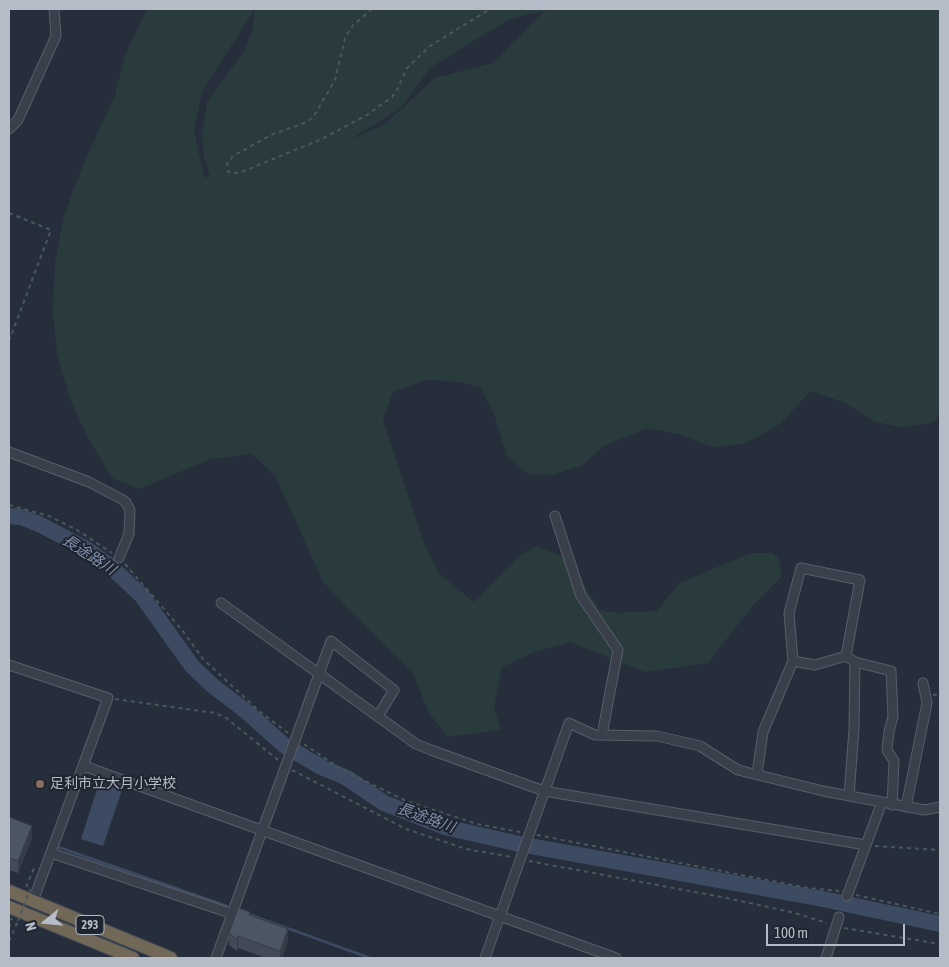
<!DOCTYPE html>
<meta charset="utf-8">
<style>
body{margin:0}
#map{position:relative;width:949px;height:967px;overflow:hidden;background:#262e3b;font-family:"Asap Condensed",sans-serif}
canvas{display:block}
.frame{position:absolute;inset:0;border:10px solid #b6bcc7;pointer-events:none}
.north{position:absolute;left:20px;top:897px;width:50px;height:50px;-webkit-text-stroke:4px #1f2530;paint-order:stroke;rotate:253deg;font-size:14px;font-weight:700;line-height:20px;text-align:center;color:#b6bcc7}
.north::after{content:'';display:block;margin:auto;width:18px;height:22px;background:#b6bcc7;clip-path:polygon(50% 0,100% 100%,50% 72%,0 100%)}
.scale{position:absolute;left:766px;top:924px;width:139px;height:22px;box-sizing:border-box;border:2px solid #b6bcc7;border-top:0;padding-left:6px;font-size:15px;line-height:18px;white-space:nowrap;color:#b6bcc7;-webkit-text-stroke:4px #1f2530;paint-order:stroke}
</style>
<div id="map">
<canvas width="949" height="967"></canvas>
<div class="frame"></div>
<div class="north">N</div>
<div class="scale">100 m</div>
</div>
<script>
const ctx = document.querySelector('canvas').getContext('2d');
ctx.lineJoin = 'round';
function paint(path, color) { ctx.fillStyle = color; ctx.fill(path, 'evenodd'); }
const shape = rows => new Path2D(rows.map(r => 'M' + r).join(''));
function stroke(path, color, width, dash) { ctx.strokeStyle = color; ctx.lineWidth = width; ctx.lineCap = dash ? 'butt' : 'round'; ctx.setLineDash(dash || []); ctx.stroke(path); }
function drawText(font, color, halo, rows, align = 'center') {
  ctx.font = font + ' "Asap Condensed","Noto Sans JP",sans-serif'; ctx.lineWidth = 4; ctx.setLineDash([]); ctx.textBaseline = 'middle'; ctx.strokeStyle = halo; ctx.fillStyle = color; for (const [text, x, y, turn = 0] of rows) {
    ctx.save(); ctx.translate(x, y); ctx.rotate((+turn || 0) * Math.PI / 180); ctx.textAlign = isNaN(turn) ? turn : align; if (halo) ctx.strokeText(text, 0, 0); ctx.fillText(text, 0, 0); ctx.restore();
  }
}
paint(shape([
 [147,9,940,9,940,414,934,422,902,428,874,421,843,402,811,391,780,424,744,444,713,447,678,434,647,428,604,446,581,466,552,475,528,474,507,456,494,414,480,387,460,382,426,380,393,392,383,420,424,543,440,575,474,602,518,557,537,546,567,558,600,610,617,613,657,611,679,583,752,553,773,553,779,560,782,576,750,609,708,663,645,672,570,642,537,651,502,667,494,708,501,730,447,737,428,711,413,673,344,605,322,580,276,477,252,454,211,459,139,489,112,478,88,438,70,399,57,354,53,313,55,263,64,216,83,165,115,95,126,53],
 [255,9,252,32,245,50,207,102,202,134,204,156,210,177,204,177,194,131,203,90],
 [545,10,493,63,435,78,384,125,351,139,402,107,430,68,508,20]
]), '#293b3d');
paint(shape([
 [99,783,122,790,103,846,81,839]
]), '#3d4b62');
stroke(shape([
 [58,847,227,906],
 [248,914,370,958]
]), '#3d4b62', 2.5);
stroke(shape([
 [9,516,21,517,39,524,85,548,110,566,142,596,192,666,213,686,247,712,284,745,321,767,347,778,384,803,445,827,519,844,823,899,940,924]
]), '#3d4b62', 16);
const minor = shape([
 [9,129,18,120,56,36,54,9],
 [9,452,89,482,125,501,130,510,129,534,119,558],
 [555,516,581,596,618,650,602,735],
 [221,603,416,744,431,750,544,791,866,845],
 [793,661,815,665,846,656],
 [9,665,108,698,33,901],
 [84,766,616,958],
 [757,774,763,732,793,661,789,613,801,568,860,580,846,656,855,662,891,671,893,717,889,731,887,750,894,761,892,805],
 [849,796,854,729,855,662],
 [906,807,927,703,923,683],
 [51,853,233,914],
 [847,896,882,802],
 [216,958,331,641,394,690,378,716],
 [485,958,569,723,595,735,657,736,700,746,738,770,823,791,925,810,940,807],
 [826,958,839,917]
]);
const highway = shape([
 [9,891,171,958],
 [9,907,133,958]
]);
stroke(minor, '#585e69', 11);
stroke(highway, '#454b56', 14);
stroke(shape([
 [372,9,353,25,345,38,335,80,314,116,307,122,271,135,233,156,227,164,228,172,239,173,322,139,367,115,392,97,397,90,407,68,430,46,490,9],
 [9,213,51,230,9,341],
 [9,505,49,516,77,530,112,553],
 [125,564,182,630,203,659,259,711,288,733],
 [933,695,940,694],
 [115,699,215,713,225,717,278,760],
 [304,744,339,768,404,800,477,824,520,832],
 [292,770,406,829,466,849,512,857],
 [537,835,808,888,839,891],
 [875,846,940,850],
 [529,861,727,898,795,913,827,923],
 [26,887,34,868,36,869],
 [856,895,940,914],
 [9,928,12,918],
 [844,928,940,944],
 [9,941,18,921]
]), '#48585b', 2, [4, 4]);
stroke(minor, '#3a404b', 9);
stroke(highway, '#716858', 12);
stroke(shape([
 [18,921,30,889]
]), '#48585b', 2, [4, 4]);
paint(shape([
 [9,817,32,838,18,873,9,870],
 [250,915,288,941,282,958,266,958,238,948,237,951,229,945,229,933]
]), '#424a57');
paint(shape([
 [32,826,32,838,18,873,18,861],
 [288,929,288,941,282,958,280,958,280,951],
 [238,936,238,948,237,951,237,939]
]), '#363c47');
const building = shape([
 [9,817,32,826,18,861,9,858,9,817],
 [238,908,250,912,249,915,288,929,280,951,238,936,237,939,229,933,238,908]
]);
paint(building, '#4d5665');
stroke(building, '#363c47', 1);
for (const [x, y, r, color] of [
 [40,784,5,"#8d6e63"]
]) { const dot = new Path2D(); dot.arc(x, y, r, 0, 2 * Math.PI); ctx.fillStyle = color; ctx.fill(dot); stroke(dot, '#1f2530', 2); }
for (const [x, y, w] of [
 [90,925,28]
]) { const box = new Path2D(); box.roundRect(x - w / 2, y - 9.5, w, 19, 4); ctx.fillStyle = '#1f2530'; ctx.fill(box); stroke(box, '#b6bcc7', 1); }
drawText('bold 12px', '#b6bcc7', null, [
 ["293",90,925]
]);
drawText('14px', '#b6bcc7', '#1f2530', [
 ["足利市立大月小学校",50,784]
], 'left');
drawText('italic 15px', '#8091ab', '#1f2530', [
 ["長途路川",89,555,33],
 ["長途路川",426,818,20]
]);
</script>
